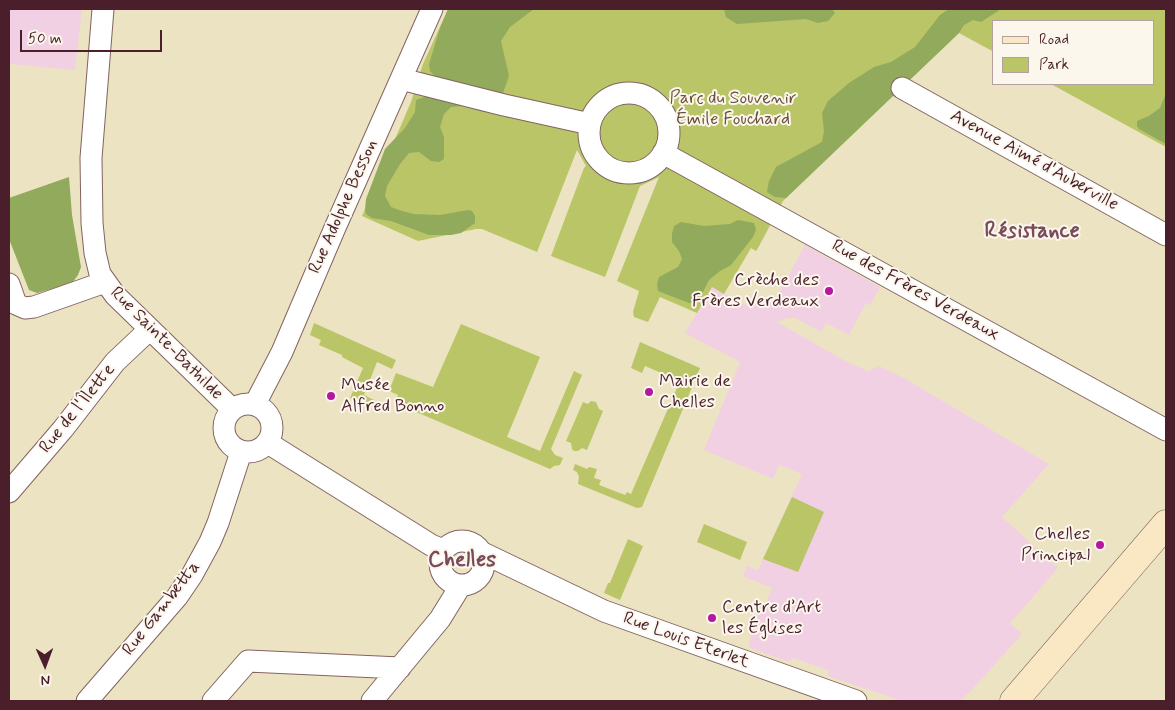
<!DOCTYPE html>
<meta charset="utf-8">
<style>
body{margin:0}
#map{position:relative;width:1175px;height:710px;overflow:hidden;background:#ece3c3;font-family:Mynerve,sans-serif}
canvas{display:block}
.frame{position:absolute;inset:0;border:10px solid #4a1f2b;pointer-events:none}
.legend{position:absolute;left:992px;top:20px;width:162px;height:65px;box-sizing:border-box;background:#fbf7ec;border:1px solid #b4a19f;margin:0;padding:6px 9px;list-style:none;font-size:15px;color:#4a1f2b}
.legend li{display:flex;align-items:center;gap:10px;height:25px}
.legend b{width:25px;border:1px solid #b4a19f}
.north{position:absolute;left:20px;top:640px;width:50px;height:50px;-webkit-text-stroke:4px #fbf7ec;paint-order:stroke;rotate:178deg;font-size:14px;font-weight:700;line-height:20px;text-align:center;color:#4a1f2b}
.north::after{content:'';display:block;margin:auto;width:18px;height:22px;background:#4a1f2b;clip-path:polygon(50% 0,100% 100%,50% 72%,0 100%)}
.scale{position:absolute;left:20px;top:30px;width:142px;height:22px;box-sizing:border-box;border:2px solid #4a1f2b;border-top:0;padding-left:6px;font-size:15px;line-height:18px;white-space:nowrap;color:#4a1f2b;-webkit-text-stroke:4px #fbf7ec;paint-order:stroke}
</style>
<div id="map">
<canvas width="1175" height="710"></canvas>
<div class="frame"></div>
<ul class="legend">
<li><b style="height:6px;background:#fae7c3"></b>Road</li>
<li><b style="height:14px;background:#b9c566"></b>Park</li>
</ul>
<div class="north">N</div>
<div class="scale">50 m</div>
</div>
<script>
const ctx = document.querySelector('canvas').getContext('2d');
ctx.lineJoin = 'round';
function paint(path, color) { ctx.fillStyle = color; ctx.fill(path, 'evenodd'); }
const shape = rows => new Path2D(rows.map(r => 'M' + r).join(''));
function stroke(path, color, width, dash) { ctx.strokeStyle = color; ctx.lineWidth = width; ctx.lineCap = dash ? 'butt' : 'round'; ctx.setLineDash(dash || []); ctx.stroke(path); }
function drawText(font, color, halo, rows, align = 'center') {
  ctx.font = font + ' Mynerve,sans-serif'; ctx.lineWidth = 4; ctx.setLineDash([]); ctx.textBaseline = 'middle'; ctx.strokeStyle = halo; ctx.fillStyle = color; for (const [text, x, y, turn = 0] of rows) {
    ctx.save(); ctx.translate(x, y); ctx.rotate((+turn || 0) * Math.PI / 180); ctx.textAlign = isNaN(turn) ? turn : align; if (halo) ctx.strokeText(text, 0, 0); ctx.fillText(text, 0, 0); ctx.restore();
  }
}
paint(shape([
 [9,9,82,9,75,70,9,64],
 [805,245,880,287,870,305,866,303,849,335,826,323,821,332,796,318,786,318,777,322,849,363,868,371,879,366,902,377,1049,464,1002,517,1058,568,1010,623,1022,634,970,692,959,701,903,701,830,677,828,674,828,670,793,658,790,661,787,661,750,648,749,643,756,620,755,620,763,611,772,588,743,576,747,566,758,570,802,474,779,465,773,479,704,450,740,362,685,333,712,287,751,308,757,296,773,304]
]), '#f1d0e3');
paint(shape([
 [448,9,1166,9,1166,147,1051,84,1154,84,1154,21,994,21,994,52,959,33,783,201,758,248,756,251,751,248,724,294,712,287,697,313,660,297,648,322,634,317,633,312,639,291,617,281,659,177,640,186,605,277,551,256,584,168,586,166,577,150,537,252,482,229,476,229,418,241,362,216,411,102,423,64],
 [314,323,396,360,392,369,377,362,364,395,374,400,370,408,350,398,363,368,342,357,342,355,319,345,321,340,310,335],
 [461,324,540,357,507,437,540,451,574,371,582,375,551,449,555,455,563,458,560,465,554,466,550,469,395,403,398,395,389,391,396,373,433,387],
 [640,342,700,368,642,507,637,508,578,484,579,477,577,472,573,470,575,464,587,469,589,467,597,469,594,478,601,480,599,485,625,495,627,492,631,494,680,381,645,366,642,373,631,368],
 [591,401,596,402,599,409,603,411,587,450,582,448,578,451,574,451,572,449,571,443,566,441,583,402,588,404],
 [792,497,824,512,798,572,763,559],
 [704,524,747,542,740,560,697,542],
 [628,539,643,546,620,600,604,593,608,583,610,583]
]), '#b9c566');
paint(shape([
 [448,9,534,9,510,27,501,41,509,76,503,93,493,108,483,112,464,106,451,107,444,114,440,127,444,137,444,159,439,162,431,161,419,152,409,153,400,164,387,186,385,196,391,207,402,211,414,214,440,215,468,210,472,211,475,216,475,223,461,233,451,235,429,235,391,221,372,218,366,214,365,210,366,199,385,149,405,128,415,112,416,100,424,97,438,95,444,86,430,71,429,64,440,28],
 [724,9,832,9,835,13,828,21,818,23,806,19,737,24,726,17],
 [949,9,1001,9,981,22,973,20,964,25,959,33,786,198,775,197,767,192,769,181,776,167,822,142,824,131,822,113,828,101,849,83,874,67,891,62,915,47,940,15],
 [1166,93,1166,144,1139,129,1137,126,1137,121,1149,116,1160,108],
 [69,177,72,215,81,267,78,275,72,283,37,293,29,290,9,239,9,198],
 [738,220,754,223,756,230,753,237,731,265,720,271,709,280,699,300,689,303,658,291,657,284,659,277,678,267,682,259,679,251,672,242,672,234,674,226,681,222,704,226,730,224]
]), '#92aa5b');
const street = shape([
 [103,9,91,158,92,223,95,253,100,274,115,295,232,409],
 [401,79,504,105,590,124],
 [902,88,1166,235],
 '589 133a40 40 0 1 1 80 0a40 40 0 1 1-80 0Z',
 [663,153,1166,430],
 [9,284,16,304,25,308,34,307,105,282],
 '224 428a24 24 0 1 1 48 0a24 24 0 1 1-48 0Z',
 [255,404,282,352,334,230,432,9],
 [268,443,431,545,443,550],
 [9,492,63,429,115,362,150,329],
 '440 563a22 22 0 1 1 44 0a22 22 0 1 1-44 0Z',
 [481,552,604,611,856,701],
 [87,701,177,597,192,575,210,542,218,523,241,452],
 [213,701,248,661,400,668],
 [372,701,440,619,461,585]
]);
const secondary = shape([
 [1014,701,1166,524]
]);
stroke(street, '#836460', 23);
stroke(secondary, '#836460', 29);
stroke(street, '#fff', 21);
stroke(secondary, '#fae7c3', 28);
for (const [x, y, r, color] of [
 [829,291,5,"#b5179e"],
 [649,392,5,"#b5179e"],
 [331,396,5,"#b5179e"],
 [1100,545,5,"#b5179e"],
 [712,618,5,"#b5179e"]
]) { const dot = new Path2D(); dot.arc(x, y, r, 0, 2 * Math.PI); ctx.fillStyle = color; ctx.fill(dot); stroke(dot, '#fbf7ec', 2); }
drawText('18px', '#6b513d', '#fbf7ec', [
 ["Parc du Souvenir",733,99],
 ["Émile Fouchard",733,120]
]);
drawText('18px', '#4a1f2b', '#fbf7ec', [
 ["Avenue Aimé d'Auberville",1034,161,29],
 ["Rue Adolphe Besson",344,207,-66],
 ["Rue des Frères Verdeaux",915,291,29],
 ["Rue Sainte-Bathilde",166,344,45],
 ["Rue de l'Îlette",78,409,-51],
 ["Rue Gambetta",162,609,-52],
 ["Rue Louis Eterlet",686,641,20]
]);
drawText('18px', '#4a1f2b', '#fbf7ec', [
 ["Crèche des",819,281,"right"],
 ["Frères Verdeaux",819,302,"right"],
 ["Mairie de",659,382],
 ["Chelles",659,403],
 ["Musée",341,386],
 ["Alfred Bonno",341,407],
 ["Chelles",1090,535,"right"],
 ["Principal",1090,556,"right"],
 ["Centre d’Art",722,608],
 ["les Églises",722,629]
], 'left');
drawText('bold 22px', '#794b5b', '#fbf7ec', [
 ["Résistance",1032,232],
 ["Chelles",462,561]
]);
</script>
